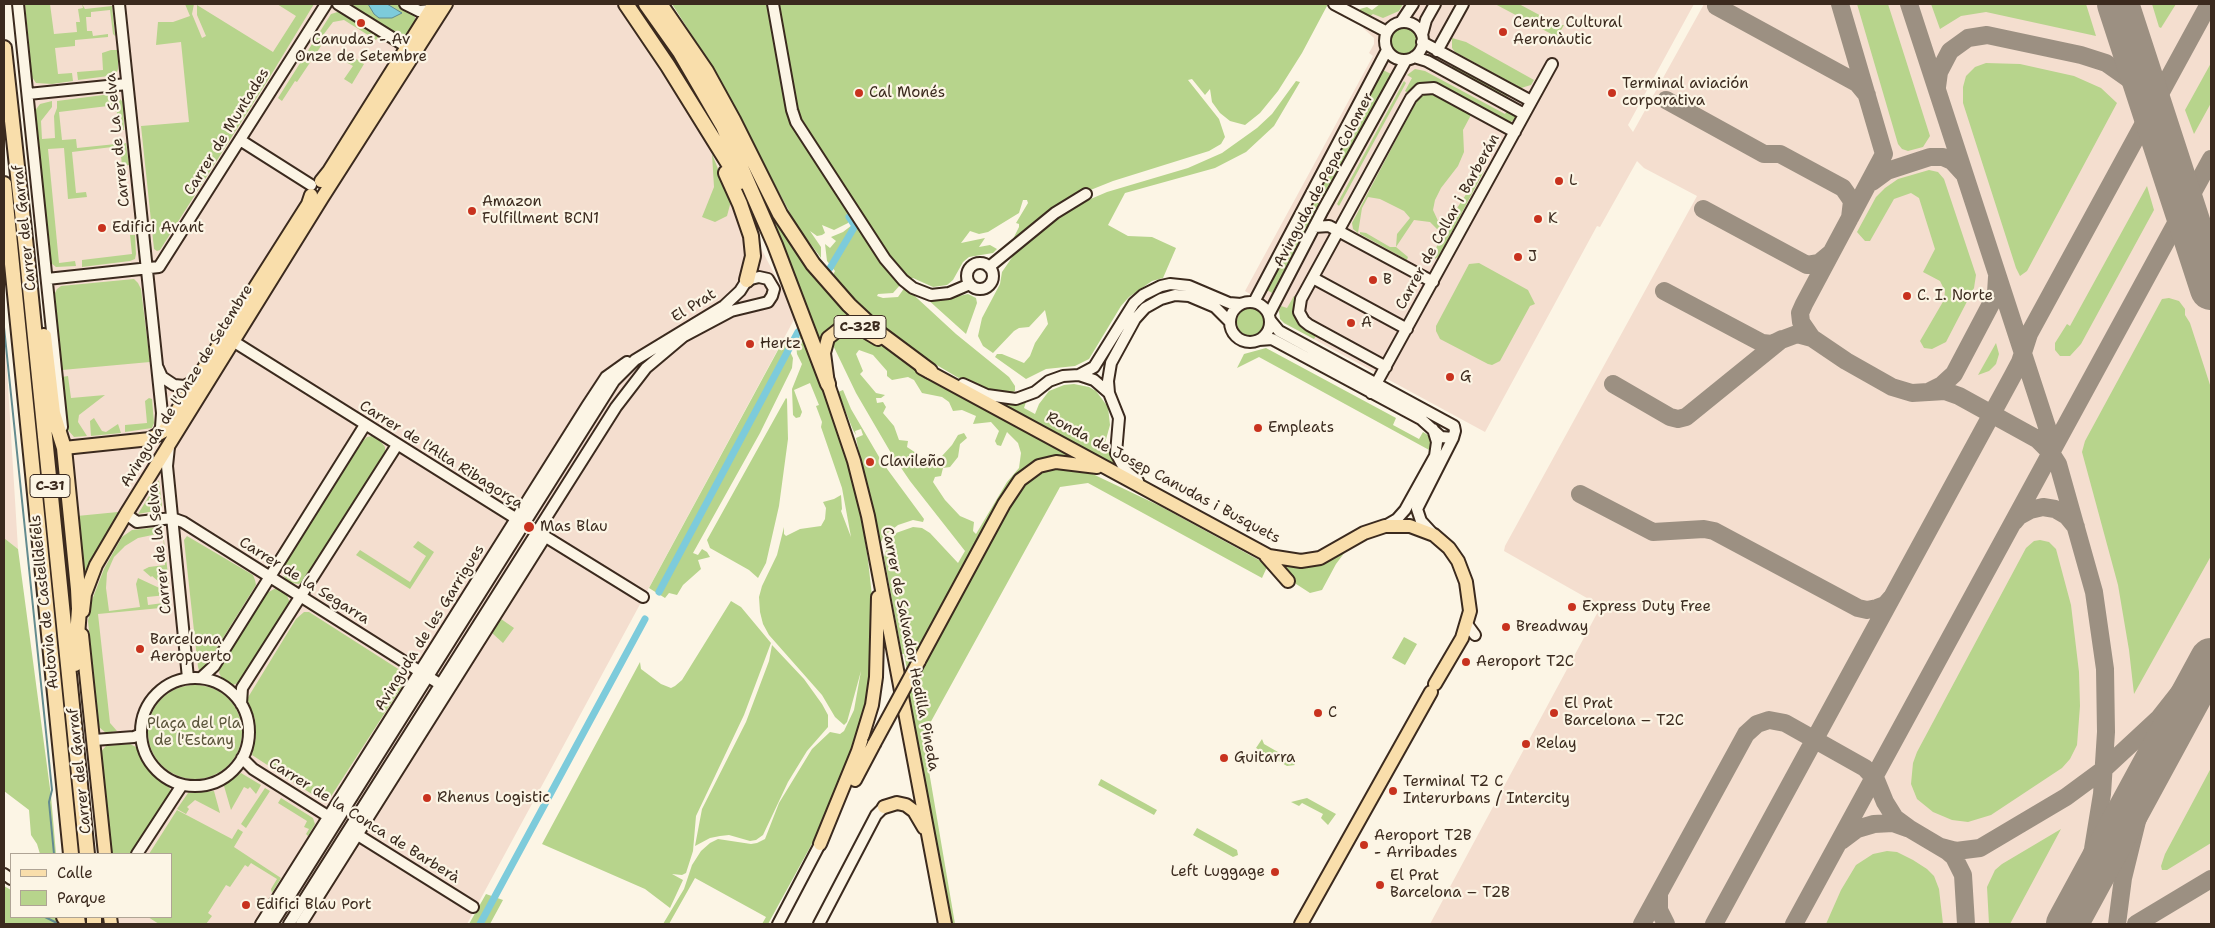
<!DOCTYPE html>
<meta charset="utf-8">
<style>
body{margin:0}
#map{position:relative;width:2215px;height:928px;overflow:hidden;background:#fcf5e5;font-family:"Shantell Sans",sans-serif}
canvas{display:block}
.frame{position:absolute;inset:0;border:5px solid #3b2a1e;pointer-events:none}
.legend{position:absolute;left:10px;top:853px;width:162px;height:65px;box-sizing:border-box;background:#fcf5e5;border:1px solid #afa495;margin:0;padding:6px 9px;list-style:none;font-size:15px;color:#3b2a1e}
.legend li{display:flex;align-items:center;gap:10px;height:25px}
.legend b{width:25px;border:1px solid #afa495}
</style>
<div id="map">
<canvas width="2215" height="928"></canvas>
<div class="frame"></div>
<ul class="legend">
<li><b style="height:6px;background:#f9deab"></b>Calle</li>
<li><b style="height:14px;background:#b7d48c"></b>Parque</li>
</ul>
</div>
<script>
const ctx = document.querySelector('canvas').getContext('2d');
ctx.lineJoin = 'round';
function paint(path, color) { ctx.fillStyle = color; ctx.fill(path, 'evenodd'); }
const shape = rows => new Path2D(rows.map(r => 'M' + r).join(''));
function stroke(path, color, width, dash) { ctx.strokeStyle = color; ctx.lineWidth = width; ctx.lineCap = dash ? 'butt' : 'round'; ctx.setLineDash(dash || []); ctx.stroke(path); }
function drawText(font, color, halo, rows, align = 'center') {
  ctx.font = font + ' "Shantell Sans",sans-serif'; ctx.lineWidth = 4.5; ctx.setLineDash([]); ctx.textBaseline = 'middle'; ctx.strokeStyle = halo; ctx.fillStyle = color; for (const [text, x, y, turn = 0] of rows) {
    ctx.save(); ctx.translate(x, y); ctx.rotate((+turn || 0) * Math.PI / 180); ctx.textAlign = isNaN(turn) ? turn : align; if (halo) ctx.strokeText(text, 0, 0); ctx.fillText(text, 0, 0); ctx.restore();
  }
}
paint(shape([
 [18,4,431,4,321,178,313,182,311,195,162,433,172,441,323,205,334,193,356,148,453,4,619,4,635,26,690,111,796,316,467,924,111,924,110,917,171,917,171,854,105,854],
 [1403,4,1694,4,1628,125,1633,132,1704,4,2211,4,2211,924,1430,924,1601,606,1504,551,1505,546,1697,196,1644,168,1637,161,1600,227,1597,226,1485,432,1284,323,1278,311,1245,291,1373,56,1369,53,1374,44,1374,38,1363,28,1369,17,1373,14,1398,11],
 [4,321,18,549,4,538]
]), '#f4decf');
paint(shape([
 [25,4,50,4,54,34,77,32,76,22,80,22,78,9,83,8,82,4,85,9,112,6,115,36,113,34,110,10,91,12,91,17,86,17,87,31,92,31,93,36,108,34,108,37,75,40,75,46,55,48,58,74,72,73,73,81,52,84,36,83,32,77,29,51,27,46,29,44],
 [185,4,194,4,192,14,202,38,206,36,197,15,197,5,273,52,296,16,277,4,314,4,268,80,160,250,157,251,154,249,141,126,189,122,181,42,156,45,158,22,173,22,190,16],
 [345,4,399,4,414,14,416,22,407,35,399,37],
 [672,4,769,4,788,109,852,216,848,223,834,230,822,225,825,233,822,235,817,236,810,231,821,247,821,258,797,226,711,65],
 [777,4,1328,4,1302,53,1278,91,1260,113,1245,125,1230,121,1220,113,1212,102,1210,89,1205,95,1192,79,1188,80,1219,119,1225,137,1221,144,1209,151,1113,181,1068,199,1013,239,1019,227,1019,224,1016,223,1028,203,1027,200,1023,200,1019,213,988,232,979,234,970,231,961,243,985,238,979,247,990,245,997,249,993,253,969,257,963,262,953,280,947,285,933,287,913,278,907,278,883,250,798,118],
 [1380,4,1403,4,1399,11,1383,18,1373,14,1369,17,1360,12,1360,9,1367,7,1372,10],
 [1495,4,1519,4,1558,25,1564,25,1557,37],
 [1857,4,1888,4,1930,136,1923,147,1908,151,1902,149,1898,144],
 [1931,4,2086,4,2096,36,1986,12,1961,16,1940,29],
 [2152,4,2176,4,2161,28,2159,27],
 [341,11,379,36,376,40,344,20,333,22,317,43,321,46,297,82,295,81,282,101,278,98,331,14],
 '1390 41a14 14 0 1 1 28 0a14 14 0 1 1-28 0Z',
 [1452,38,1466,42,1534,80,1531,85,1521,88,1455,52,1452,48],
 [111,50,117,50,118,52,118,69,116,75,78,80,77,72,103,70,102,53],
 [349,54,364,64,352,84,344,79,353,66,344,61],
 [1986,63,2020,64,2074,76,2101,88,2117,103,2027,271,2020,276,2016,268,1963,103,1963,87,1966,76,1975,67],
 [2211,63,2211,103,2194,134,2185,110],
 [1453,65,1508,94,1507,97,1501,93,1494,93,1451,69],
 [1415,69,1425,71,1505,114,1507,111,1514,114,1516,119,1509,123,1434,83,1418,85,1408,93,1405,91,1412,78,1407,75],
 [1383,70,1391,74,1324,197,1316,193],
 [1296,81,1300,82,1274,126,1246,152,1215,168,1125,193,1108,225,1128,236,1152,237,1176,248,1163,278,1152,281,1129,297,1121,306,1089,359,1075,366,1046,369,1026,379,995,357,997,354,1002,354,1024,363,1030,356,1035,343,1048,324,1045,310,1029,327,1019,328,1014,331,993,353,983,346,978,336,982,318,1000,284,1002,272,1015,253,1061,215,1086,201,1107,192,1188,168,1222,153,1257,128,1272,114],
 [1404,81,1406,83,1339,206,1337,204],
 [111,94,117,96,123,102,124,130,119,130,116,105,59,112,62,140,76,139,77,148,126,143,129,165,122,166,120,146,72,152,76,193,86,192,87,197,68,199,64,148,48,149,59,263,75,261,76,266,56,267,51,263,34,112,40,104,52,101,52,107,41,121,42,139,55,138,54,116,57,108,57,101],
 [1426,94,1431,94,1471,115,1463,130,1464,152,1458,166,1441,188,1435,200,1433,210,1439,223,1446,225,1480,173,1484,171,1439,256,1435,259,1434,255,1441,233,1430,222,1414,220,1396,247,1408,257,1407,260,1360,234,1360,232,1366,233,1390,247,1396,247,1397,234,1410,218,1404,211,1380,199,1368,197,1362,208,1358,233,1353,229,1352,223,1415,104,1421,97],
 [712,154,731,201,727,216,715,222,702,217,714,187],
 [1929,170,1938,172,1944,179,1976,275,1974,288,1946,342,1932,349,1924,348,1920,341,1944,300,1945,291,1940,281,1923,272,1935,249,1919,198,1911,193,1894,199,1870,241,1865,241,1857,232,1876,197,1885,188,1898,179],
 [2147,186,2154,210,2081,344,2070,356,2060,356,2055,350,2055,343,2067,324,2070,326],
 [766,197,849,314,848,321,819,347],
 [1313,199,1320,204,1272,293,1264,288],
 [856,222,901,284,893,293,878,294,877,296,883,298,898,297,905,287,956,334,1009,377,1015,386,1015,391,1002,396,962,380,935,364,911,349,850,297,832,277,835,271,827,261,825,244,830,248,836,241,831,237,843,232],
 [130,235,135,235,136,254,135,259,130,261,82,267,82,260,132,254],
 [1479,263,1528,290,1535,304,1530,306,1500,361,1492,365,1488,364,1440,339,1436,331,1436,326,1469,264],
 [134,279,138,283,141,289,150,362,62,370,54,295,57,289,61,286],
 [968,294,976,298,977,303,966,334,926,298,940,300],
 [1294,296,1297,298,1295,310,1317,334,1314,339,1284,323,1280,319,1279,311,1281,306,1287,308],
 [2169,298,2179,301,2185,309,2185,315,2190,323,2211,388,2211,556,2134,694,2129,650,2118,585,2082,452,2085,441,2162,299],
 '1237 322a14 14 0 1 1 28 0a14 14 0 1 1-28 0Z',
 [851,330,880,343,910,366,938,383,1073,457,1057,456,1041,460,1033,463,1020,473,908,675,904,654,902,654,884,557,887,547,896,533,913,527,922,528,930,533,958,563,965,551,910,481,891,453,856,393,831,341,835,337],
 [859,350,873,355,887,371,887,376,892,380,908,377,914,380,922,393,942,397,949,402,953,411,962,410,976,416,973,424,991,422,999,431,995,441,997,445,1001,446,1007,432,1018,443,1021,453,1019,468,1007,482,976,534,973,531,974,522,960,516,945,500,933,482,935,477,941,476,943,468,950,467,958,457,960,444,967,438,964,433,958,435,952,445,942,456,934,457,926,465,920,464,916,460,919,455,907,447,908,441,899,440,894,426,883,413,886,407,883,402,877,403,876,398,881,398,885,395,876,393,860,374,863,371,856,354],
 [802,333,844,450,860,509,868,560,872,596,872,681,857,744,820,829,768,924,762,924,766,917,695,878,669,924,663,924,684,889,692,865,701,851,710,843,718,839,751,844,757,843,765,839,779,803,812,749,830,732,840,734,844,731,854,710,861,671,847,722,844,725,835,717,822,695,769,635,763,624,760,612,759,597,762,586,777,555,784,527,784,534,786,536,800,529,821,526,825,519,826,508,823,502,834,499,841,495,842,509,841,511,851,537,842,488,821,427,822,422,816,406,819,405,810,383,794,390,802,412,800,417,796,418,793,415,792,389,802,364,797,354,796,344],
 [784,339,793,358,792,368,760,433,693,553,698,555,702,549,707,552,710,557,698,560,701,569,683,585,677,595,669,593,665,598,649,588],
 [1996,343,1999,354,1996,364,1989,371,1978,375],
 [1266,348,1396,418,1393,425,1419,439,1423,432,1431,437,1431,451,1259,357,1237,368,1244,354],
 [68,376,71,398,105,395,79,415,78,422,87,436,74,437,68,430,62,377],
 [1074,384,1089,387,1096,391,1108,407,1110,425,1105,443,1110,445,1114,467,998,404,1027,399,1024,408,1035,414,1039,404,1049,391,1064,385],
 [843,390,851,409,882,462,924,519,923,522,913,520,898,525,884,536,880,544,878,544,856,438,863,435,861,429,855,431,856,435,853,430,838,392],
 [149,398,152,399,154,423,152,428,125,432,125,425,147,423,145,401],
 [786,398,787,399,788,439,779,506,766,563,758,578,749,570,710,548,707,540],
 [94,418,102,431,106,432,118,424,121,433,91,436,90,421],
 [372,436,378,438,385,447,385,453,381,461,304,581,299,584,291,583,286,580,283,575,285,564,362,442,367,437],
 [1045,467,1080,468,1160,506,1268,565,1262,578,1088,483,1060,487,923,736,955,924,950,924,907,697,1004,516,1021,487],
 [159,480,162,506,160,510,138,514],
 [118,512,120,519,83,581,77,516],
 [161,527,162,533,138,538,125,546,114,557,107,573,106,588,109,611,140,607,136,584,138,578,168,592,167,595,147,597,148,605,171,602,171,607,98,614,110,723,117,731,106,733,99,727,88,621,92,600,104,569,122,537,132,530],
 [163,532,169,583,165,585,159,580,158,581,152,576,151,577,143,570,149,567,165,565],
 [187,536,253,575,255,580,256,585,203,670,199,670,198,667,184,540],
 [4,538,18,549,51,796,56,854,40,854,37,844,31,835,29,810,4,791],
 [2040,540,2049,542,2056,549,2071,605,2079,672,2080,706,2077,745,2070,759,2062,768,1991,815,1968,822,1952,820,1933,812,1917,799,1911,784,1913,763,1917,752,2026,548,2034,541],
 [418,541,434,552,410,589,356,555,360,550,410,582,426,556,413,547],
 [1348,548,1336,564,1322,590,1310,593,1293,582,1280,564,1299,565],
 [276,588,286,593,290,603,241,682,230,686,225,684,219,673,220,668,265,594],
 [731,601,741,607,771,643,744,715,696,816,693,851,686,873,682,875,672,874,683,880,670,908,645,889,542,844,640,662,641,669,661,684,671,688,675,686,682,680],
 [304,612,309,612,403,672,406,676,406,680,328,801,324,802,252,755,256,737,255,719,247,699,296,619],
 [501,619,514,628,503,643,492,633],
 [1404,637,1417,644,1405,665,1392,658],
 [772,645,804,679,822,704,828,715,828,727,807,751,788,782,763,835,756,840,750,841,729,835,720,836,710,838,695,846,702,809,746,722,769,661],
 '148 732a47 47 0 1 1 94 0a47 47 0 1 1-94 0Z',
 [1262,739,1264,744,1290,759,1295,765,1287,766,1256,748],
 [130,744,138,748,147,764,167,783,171,791,132,854,108,854,98,755,106,746],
 [2211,768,2211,843,2167,870,2162,870,2161,866,2165,854],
 [241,773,261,785,256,794,250,787,248,789,244,787,231,810,224,786],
 [1101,779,1157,810,1154,815,1098,785],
 [265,788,270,791,246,828,241,824],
 [214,791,220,813,195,800,187,807,189,809,186,814,177,809,188,793],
 [281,798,313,818,315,824,308,836,306,834,309,829,304,827,307,821,278,803],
 [1307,798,1336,814,1328,825,1321,818,1323,814,1302,803,1299,806,1291,802],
 [177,810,232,839,238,829,243,832,234,847,281,878,272,893,271,889,277,879,251,863,248,867,245,865,230,887,226,885,208,913,212,916,206,924,159,924,148,917,171,917,171,854,149,854],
 [1197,828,1237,850,1238,855,1233,857,1193,835],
 [2061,829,2010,924,1989,924,1987,887,1995,870,2002,864],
 [1887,851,1897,852,1913,860,1927,869,1934,876,1939,889,1943,924,1826,924,1841,890,1856,865,1873,854],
 [4,886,11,890,11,917,55,917,64,924,4,924],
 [486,894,503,900,490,924,469,924]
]), '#b7d48c');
const water = shape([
 [368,4,387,4,402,13,392,18,379,18,374,14,368,4]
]);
paint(water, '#7dcbdb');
stroke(water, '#638b8f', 1);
stroke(shape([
 [4,327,52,790,49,802,54,854],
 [45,917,59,924]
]), '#638b8f', 2);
stroke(shape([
 [830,268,855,226,849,217],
 [659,592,798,332],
 [480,924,645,619]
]), '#7dcbdb', 7);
stroke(shape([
 [1840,4,1884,154,1804,304,1800,313,1801,322,1812,338,1846,361,1892,387,1912,393,1945,391,1959,396,2037,439,2051,453,2058,464,2094,592,2105,669,2106,732,2102,794,2093,849,2084,893],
 [1909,4,2047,427,2050,442,2049,454],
 [1716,6,1857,83,1867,95],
 [1937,87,1939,72,1950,51,1968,38,1987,35,2081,55,2106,63,2133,82,2152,108],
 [1666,100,1764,154,1780,154,1843,188,1852,201,1850,218],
 [1872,182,1887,171,1930,157,1943,157,1952,161,1963,173],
 [1703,209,1807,265,1819,263,1831,253],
 [1664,291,1762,343,1772,344,1782,339],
 [1613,384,1670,417,1678,419,1686,417,1781,340,1797,334,1812,338],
 [1930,391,1942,385,1954,374,1992,302,1996,293,1997,277],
 [1580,494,1653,532,1704,529,1714,531,1858,608,1867,610,1877,608,1885,605,1891,598],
 [2014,522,2019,516,2030,510,2043,507,2055,509,2067,516,2076,527],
 [1841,841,1857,829,1874,824,1893,823,1907,828],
 [1941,847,1956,851,1980,848,2066,797,2104,769,2159,718,2211,652],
 [1659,894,1659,910,1666,924],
 [1642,924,1746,734,1757,724,1769,720,1785,723,1865,768,1876,780,1885,802,1895,818,1910,829,1947,851,1954,857,1963,875,1966,924],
 [1714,924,2012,377,2020,362,2029,334,2209,4],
 [1794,924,2211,159],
 [2065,924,2074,911],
 [2117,924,2123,878,2137,821,2154,773,2180,717],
 [2136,924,2211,879]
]), '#9c9082', 18);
stroke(shape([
 [2118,4,2211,289],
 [2067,924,2211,659]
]), '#9c9082', 42);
const minor = shape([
 [18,4,62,427],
 [119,4,162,413,161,427,158,435],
 [338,4,407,47],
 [405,4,419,11,431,10],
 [773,4,792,110,796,122,885,259,903,280,913,288,931,295,949,293,970,284],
 [1334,4,1387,32],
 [1401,22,1413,4],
 '1385 41a19 19 0 1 1 38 0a19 19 0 1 1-38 0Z',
 [1422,35,1426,20,1435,4],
 [1422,42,1531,101],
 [1437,51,1463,4],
 [1414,57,1427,61,1524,114],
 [28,94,127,84],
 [240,140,311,185],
 [1314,227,1329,226,1433,282],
 '967 276a13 13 0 1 1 26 0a13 13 0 1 1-26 0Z',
 [989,267,1055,213,1086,194],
 [1313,278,1407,329],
 [47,279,159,267,326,4],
 [1254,302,1387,50],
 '1230 322a20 20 0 1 1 40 0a20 20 0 1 1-40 0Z',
 [1269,314,1323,210,1406,60],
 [1270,320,1279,331,1454,426,1455,431,1453,438,1417,509,1421,521,1433,534],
 [228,338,520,521],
 [1259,340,1272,339,1421,419,1441,437,1453,438],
 [1386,367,1309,325,1304,321,1299,312,1301,299,1347,215,1411,98,1420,89,1434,88,1515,132],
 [158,368,162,377,174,385,185,386,198,378],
 [1079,375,1094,380,1109,393],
 [963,384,987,395,1016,399,1035,392,1049,381,1063,376,1079,375,1094,367,1134,303,1143,295,1161,286,1170,284,1189,286,1229,303,1241,304],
 [1371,393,1552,64],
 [169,447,167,466,188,678],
 [1138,481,1125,470,1116,453,1119,418,1109,393,1108,381,1111,363,1135,319,1145,308,1161,299,1175,295,1189,296,1215,307,1230,322],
 [126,514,137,522,172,518,183,522,446,688],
 [1385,526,1397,519,1405,510,1435,456,1437,442,1433,429],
 [533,529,643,597],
 [1467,624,1475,635],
 [201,678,214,666,365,425],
 '141 732a54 54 0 1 1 108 0a54 54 0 1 1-108 0Z',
 [241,704,242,688,397,445],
 [94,740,134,737,141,734],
 [242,758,253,769,334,820],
 [353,832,473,907],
 [137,854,182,785],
 [4,874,11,879],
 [261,924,587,406,606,377,627,362],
 [272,924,614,381,635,360,724,306,740,291,747,280,759,277,768,279,774,289,772,296,768,302,731,311,684,336,646,368,616,407,289,924],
 [301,924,545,537],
 [778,924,820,844],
 [819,924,876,815,884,807]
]);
const major = shape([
 [321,181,329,171,434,4],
 [878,339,858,327,842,327,828,338,824,353,828,384,854,461,868,516,945,924],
 [922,368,1269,556,1301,561,1320,558,1364,533,1385,526,1410,526,1434,535,1449,548,1458,561,1466,582,1470,611,1462,638,1435,684],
 [64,448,150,439,164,431,308,204,311,195],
 [1266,556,1288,581],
 [83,611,85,594,96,565,126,514,322,198,446,4],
 [82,635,105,854],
 [919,661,1004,504,1020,480,1039,466,1056,462,1097,467],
 [855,780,874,744],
 [884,807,897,803,906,805,914,811,924,828],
 [820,844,858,751,872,705,876,677,878,597],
 [110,917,111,924],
 [1301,924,1431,692]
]);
const highway = shape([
 [626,4,668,66,740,182],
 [646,4,680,52,723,126,775,245,828,384],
 [660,4,706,71,733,120,780,214,813,264,849,305,879,333,930,371],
 [4,48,26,248,87,854],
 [726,173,740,204,751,236,753,256,747,280],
 [4,184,71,854],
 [44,336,53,413,64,448,78,589,79,609,75,664],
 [64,917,69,924],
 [77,917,78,924],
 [94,917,94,924]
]);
stroke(minor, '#3b2a1e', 14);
stroke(major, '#3b2a1e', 16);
stroke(highway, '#3b2a1e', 18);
stroke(minor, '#fcf5e5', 10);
stroke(major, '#f9deab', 12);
stroke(highway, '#f9deab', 14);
const majorBridge = shape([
 [874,744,919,661]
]);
stroke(majorBridge, '#3b2a1e', 16, []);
stroke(majorBridge, '#f9deab', 12);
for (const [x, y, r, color] of [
 [361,23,5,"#c8321e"],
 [1503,32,5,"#c8321e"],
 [859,93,5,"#c8321e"],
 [1612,93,5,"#c8321e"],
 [1559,181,5,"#c8321e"],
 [472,211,5,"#c8321e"],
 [1538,219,5,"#c8321e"],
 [102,228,5,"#c8321e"],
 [1518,257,5,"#c8321e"],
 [1373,280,5,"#c8321e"],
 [1907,296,5,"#c8321e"],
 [1351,323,5,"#c8321e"],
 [750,344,5,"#c8321e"],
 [1450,377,5,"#c8321e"],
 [1258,428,5,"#c8321e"],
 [870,462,5,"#c8321e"],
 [529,527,6,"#c8321e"],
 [1572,607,5,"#c8321e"],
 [1506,627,5,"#c8321e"],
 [140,649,5,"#c8321e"],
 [1466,662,5,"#c8321e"],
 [1318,713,5,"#c8321e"],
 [1554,713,5,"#c8321e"],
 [1526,744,5,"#c8321e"],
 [1224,758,5,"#c8321e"],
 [1393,791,5,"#c8321e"],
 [427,798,5,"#c8321e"],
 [1364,845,5,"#c8321e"],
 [1275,872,5,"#c8321e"],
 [1380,885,5,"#c8321e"],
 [246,905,5,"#c8321e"]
]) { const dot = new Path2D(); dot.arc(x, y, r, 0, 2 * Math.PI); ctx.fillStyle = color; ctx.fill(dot); stroke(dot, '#fcf5e5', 2); }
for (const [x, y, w] of [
 [860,327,52],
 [50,486,40]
]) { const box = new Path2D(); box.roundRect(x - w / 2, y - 11.5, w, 23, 4); ctx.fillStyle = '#fcf5e5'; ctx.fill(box); stroke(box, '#3b2a1e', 1); }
drawText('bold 14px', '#3b2a1e', null, [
 ["C-32B",860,327],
 ["C-31",50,486]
]);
drawText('15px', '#3b2a1e', '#fcf5e5', [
 ["Centre Cultural",1513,23],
 ["Aeronàutic",1513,40],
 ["Canudas - Av",361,40,"center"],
 ["Onze de Setembre",361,57,"center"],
 ["Terminal aviación",1622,84],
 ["corporativa",1622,101],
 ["Cal Monés",869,93],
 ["L",1569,181],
 ["Amazon",482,202],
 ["Fulfillment BCN1",482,219],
 ["K",1548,219],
 ["Edifici Avant",112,228],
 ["J",1528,257],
 ["B",1383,280],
 ["C. I. Norte",1917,296],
 ["A",1361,323],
 ["Hertz",760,344],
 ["G",1460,377],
 ["Empleats",1268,428],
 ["Clavileño",880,462],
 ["Mas Blau",540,527],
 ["Express Duty Free",1582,607],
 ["Breadway",1516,627],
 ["Barcelona",150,640],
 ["Aeropuerto",150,657],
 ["Aeroport T2C",1476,662],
 ["El Prat",1564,704],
 ["Barcelona – T2C",1564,721],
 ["C",1328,713],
 ["Relay",1536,744],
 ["Guitarra",1234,758],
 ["Terminal T2 C",1403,782],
 ["Interurbans / Intercity",1403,799],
 ["Rhenus Logistic",437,798],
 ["Aeroport T2B",1374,836],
 ["- Arribades",1374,853],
 ["Left Luggage",1265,872,"right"],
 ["El Prat",1390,876],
 ["Barcelona – T2B",1390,893],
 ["Edifici Blau Port",256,905]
], 'left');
drawText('15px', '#3b2a1e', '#fcf5e5', [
 ["Carrer de Muntades",227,132,-58],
 ["Carrer de La Selva",118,140,-96],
 ["Avinguda de Pepa Colomer",1324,180,-62],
 ["Carrer de Collar i Barberán",1448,222,-61],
 ["Carrer del Garraf",25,228,-96],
 ["El Prat",694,306,-32],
 ["Avinguda de l'Onze de Setembre",187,386,-58],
 ["Carrer de l'Alta Ribagorça",441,455,32],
 ["Ronda de Josep Canudas i Busquets",1163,478,28],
 ["Carrer de la Selva",160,549,-96],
 ["Carrer de la Segarra",304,581,32],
 ["Autovia de Castelldefels",45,602,-96],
 ["Avinguda de les Garrigues",430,628,-58],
 ["Carrer de Salvador Hedilla Pineda",910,649,79],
 ["Carrer del Garraf",80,771,-96],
 ["Carrer de la Conca de Barberà",364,821,32]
]);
drawText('15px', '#5a543a', '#fcf5e5', [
 ["Plaça del Pla",194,724],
 ["de l'Estany",194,741]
]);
</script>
